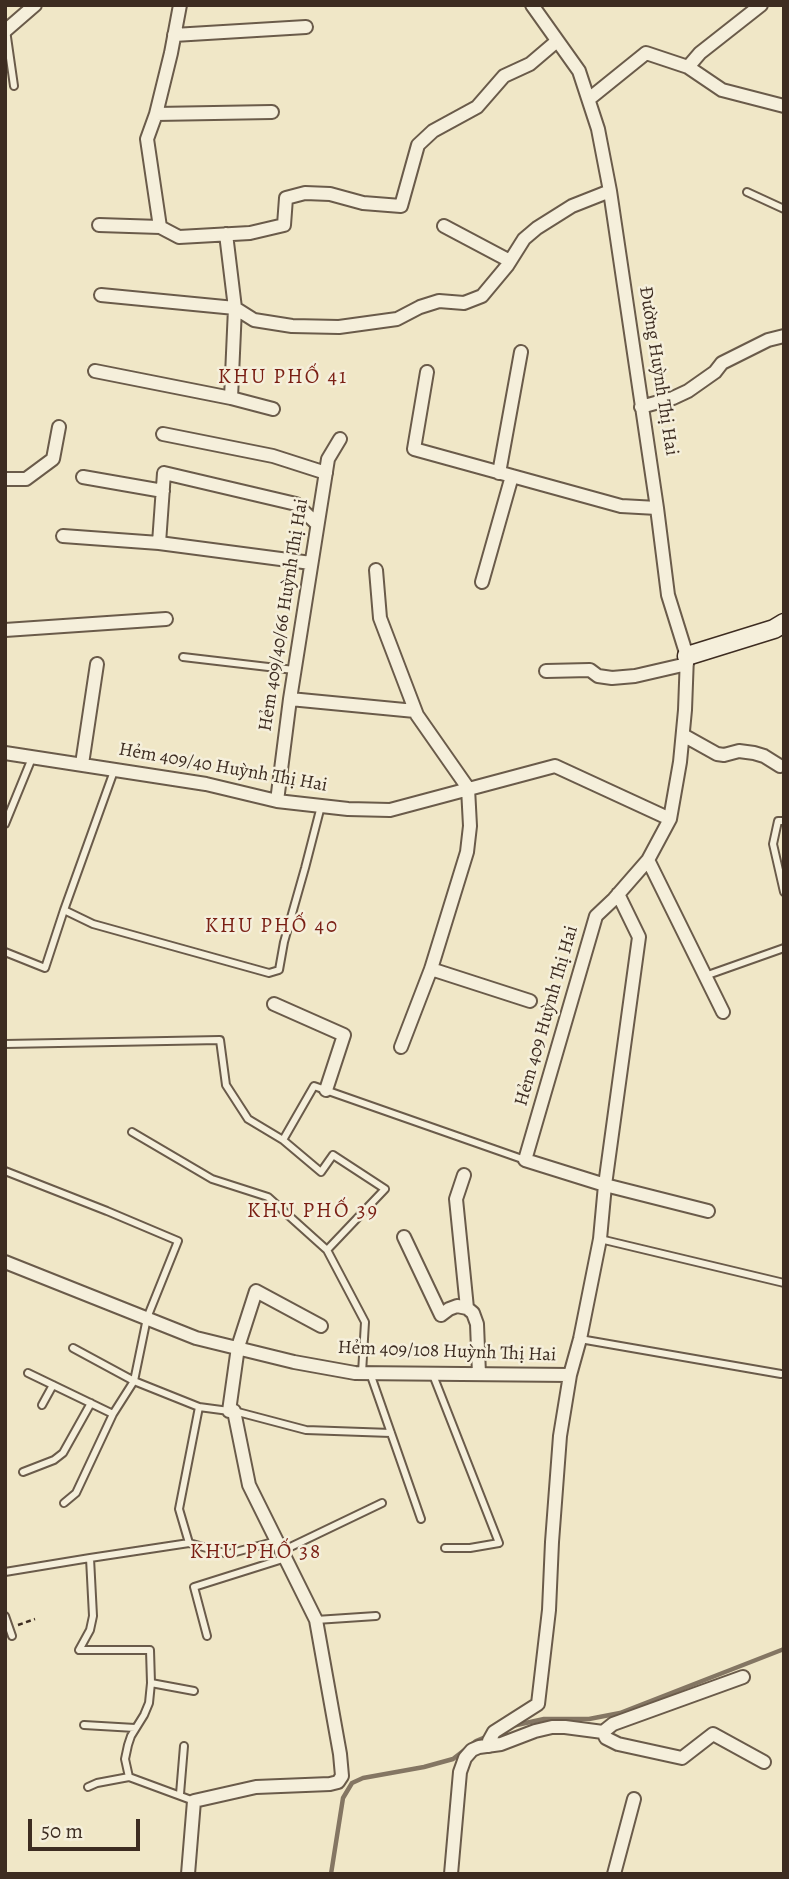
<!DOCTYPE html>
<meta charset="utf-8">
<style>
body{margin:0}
#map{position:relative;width:789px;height:1879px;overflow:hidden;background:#f0e7c7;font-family:Alegreya,serif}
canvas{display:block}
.frame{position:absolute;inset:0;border:7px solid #3d2c21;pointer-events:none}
.scale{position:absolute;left:28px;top:1819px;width:112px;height:32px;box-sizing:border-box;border:4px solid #3d2c21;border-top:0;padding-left:9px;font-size:21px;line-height:24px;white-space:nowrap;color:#3d2c21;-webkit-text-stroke:5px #f5efdb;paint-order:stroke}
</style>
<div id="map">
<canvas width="789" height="1879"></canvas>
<div class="frame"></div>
<div class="scale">50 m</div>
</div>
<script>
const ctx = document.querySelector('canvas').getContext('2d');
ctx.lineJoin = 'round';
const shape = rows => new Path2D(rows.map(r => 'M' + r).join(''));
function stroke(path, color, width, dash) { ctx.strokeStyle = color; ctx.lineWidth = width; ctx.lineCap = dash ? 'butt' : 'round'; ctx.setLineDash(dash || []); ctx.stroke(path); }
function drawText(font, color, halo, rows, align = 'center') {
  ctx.font = font + ' Alegreya,serif'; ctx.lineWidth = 5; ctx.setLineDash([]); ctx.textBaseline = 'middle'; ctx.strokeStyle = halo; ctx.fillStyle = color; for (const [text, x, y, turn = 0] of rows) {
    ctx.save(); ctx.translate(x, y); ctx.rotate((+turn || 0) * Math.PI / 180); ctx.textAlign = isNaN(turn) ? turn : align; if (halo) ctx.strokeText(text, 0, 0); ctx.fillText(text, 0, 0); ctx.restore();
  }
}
stroke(shape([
 [512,1726,544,1719,589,1719,620,1713,784,1649],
 [331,1874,343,1798,352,1783,363,1778,424,1767,453,1759,476,1741,488,1736]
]), '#847663', 4.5);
const lane = shape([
 [6,30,14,86],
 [747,192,784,209],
 [183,657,294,670],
 [784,821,778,821,773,844,784,892],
 [5,824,32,758],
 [64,910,114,771],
 [5,952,45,968,64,910,93,924,269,973,279,970,284,942,305,868,321,806],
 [705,976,784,948],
 [5,1044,220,1040,226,1085,248,1119,283,1140,314,1086,525,1160],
 [132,1132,212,1179,268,1197,327,1250,365,1322,362,1373],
 [283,1140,321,1172,333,1155,385,1189,327,1250],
 [5,1171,107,1211,178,1241,147,1318,134,1381,113,1414,76,1493,64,1503],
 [600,1239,784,1283],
 [580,1339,781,1374],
 [73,1348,134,1381,199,1407,229,1411],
 [28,1373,113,1414],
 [370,1373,421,1519],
 [433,1375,499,1543,470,1548,445,1548],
 [42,1405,53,1385],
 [234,1411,306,1430,391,1433],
 [23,1472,54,1460,63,1453,91,1403],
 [189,1543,179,1509,199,1407],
 [282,1551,382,1503],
 [90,1558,189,1543,228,1554,277,1541],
 [5,1572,90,1558,93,1616,90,1630,79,1650,150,1650,151,1683,149,1703,144,1715,131,1736,128,1745,125,1759,129,1777],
 [5,1616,12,1636],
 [316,1620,376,1616],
 [207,1636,194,1587,286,1558],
 [151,1683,194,1691],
 [84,1725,135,1728],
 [88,1787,97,1783,129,1777,194,1801],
 [180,1794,184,1746]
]);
const street = shape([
 [180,5,171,53,156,114,147,139,160,227,179,237,250,233,284,225,286,198,305,193,330,194,363,203,401,206,418,145,433,131,477,107,504,76,530,64,557,41],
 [5,31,35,5],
 [174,35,306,27],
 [688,67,700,53,761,5],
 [589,99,646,53,688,67,722,90,784,106],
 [156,114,272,112],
 [99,225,160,227],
 [444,226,510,261],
 [226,234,235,308,231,398],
 [101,295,235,308,254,320,292,326,339,327,397,319,420,307,439,301,464,303,482,296,507,266,524,239,537,228,572,206,610,191],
 [95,371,231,398,273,409],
 [427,372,414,449,621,506,657,508],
 [641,407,673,398,688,391,715,372,722,363,768,340,784,336],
 [163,434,273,456,326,473],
 [499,473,521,352],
 [83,477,163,491],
 [5,479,26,479,53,459,59,427],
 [63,536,159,543,311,563],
 [159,543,164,473,296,504,317,524],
 [376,570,380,618,417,715,468,788,470,826,467,852,431,969,401,1047],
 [482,582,512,476],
 [5,630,166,619],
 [546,671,590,670,598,676,612,678,635,676,687,664],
 [290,699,415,711],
 [683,735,717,754,724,755,739,751,754,753,764,756,780,766],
 [5,753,206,784,277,801,348,809,390,810,555,766,670,819],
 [82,764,97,664],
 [277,801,290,699,328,459,340,439],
 [648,860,723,1012],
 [618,894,639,937,605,1185,708,1211],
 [431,969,530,1001],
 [274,1004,344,1035,326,1090],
 [464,1175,456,1199,467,1308],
 [404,1237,441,1315,449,1309,457,1306,467,1308,473,1313,477,1324,479,1374],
 [5,1262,196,1338,294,1362,355,1373,570,1375],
 [603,1732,613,1724,743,1677],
 [489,1746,489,1741,494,1732,538,1704,549,1610,552,1542,560,1436,570,1375,580,1339,600,1239,605,1185,525,1160,596,916,614,899,648,860,670,819,680,762,685,710,687,656,668,595,657,508,610,191,598,129,579,71,532,5],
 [188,1874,194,1801,256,1787,330,1784,338,1782,342,1776,340,1754,316,1620,249,1485,234,1411,229,1411,238,1347,256,1291,321,1326],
 [451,1874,460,1772,465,1758,472,1750,479,1747,501,1744,535,1731,552,1727,565,1727,603,1732,606,1738,618,1744,682,1758,713,1734,764,1762],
 [614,1874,634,1799]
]);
const secondary = shape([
 [687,656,774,629,784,623]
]);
stroke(lane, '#6a5b4a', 10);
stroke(street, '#6a5b4a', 16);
stroke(secondary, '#3d2c21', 21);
stroke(shape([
 [18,1625,35,1619]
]), '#3d2c21', 2.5, [5, 3.5]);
stroke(lane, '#f5efdb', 6);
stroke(street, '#f5efdb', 12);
stroke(secondary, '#f5efdb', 18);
drawText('19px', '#3d2c21', '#f5efdb', [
 ["Đường Huỳnh Thị Hai",658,371,81],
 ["Hẻm 409/40/66 Huỳnh Thị Hai",284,615,-81],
 ["Hẻm 409/40 Huỳnh Thị Hai",223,768,10],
 ["Hẻm 409 Huỳnh Thị Hai",547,1016,-74],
 ["Hẻm 409/108 Huỳnh Thị Hai",447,1352,2]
]);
ctx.letterSpacing = '2px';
drawText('21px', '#7a1f14', '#f5efdb', [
 ["KHU PHỐ 41",283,378],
 ["KHU PHỐ 40",272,927],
 ["KHU PHỐ 39",313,1212],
 ["KHU PHỐ 38",256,1553]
]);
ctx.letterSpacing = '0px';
</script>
